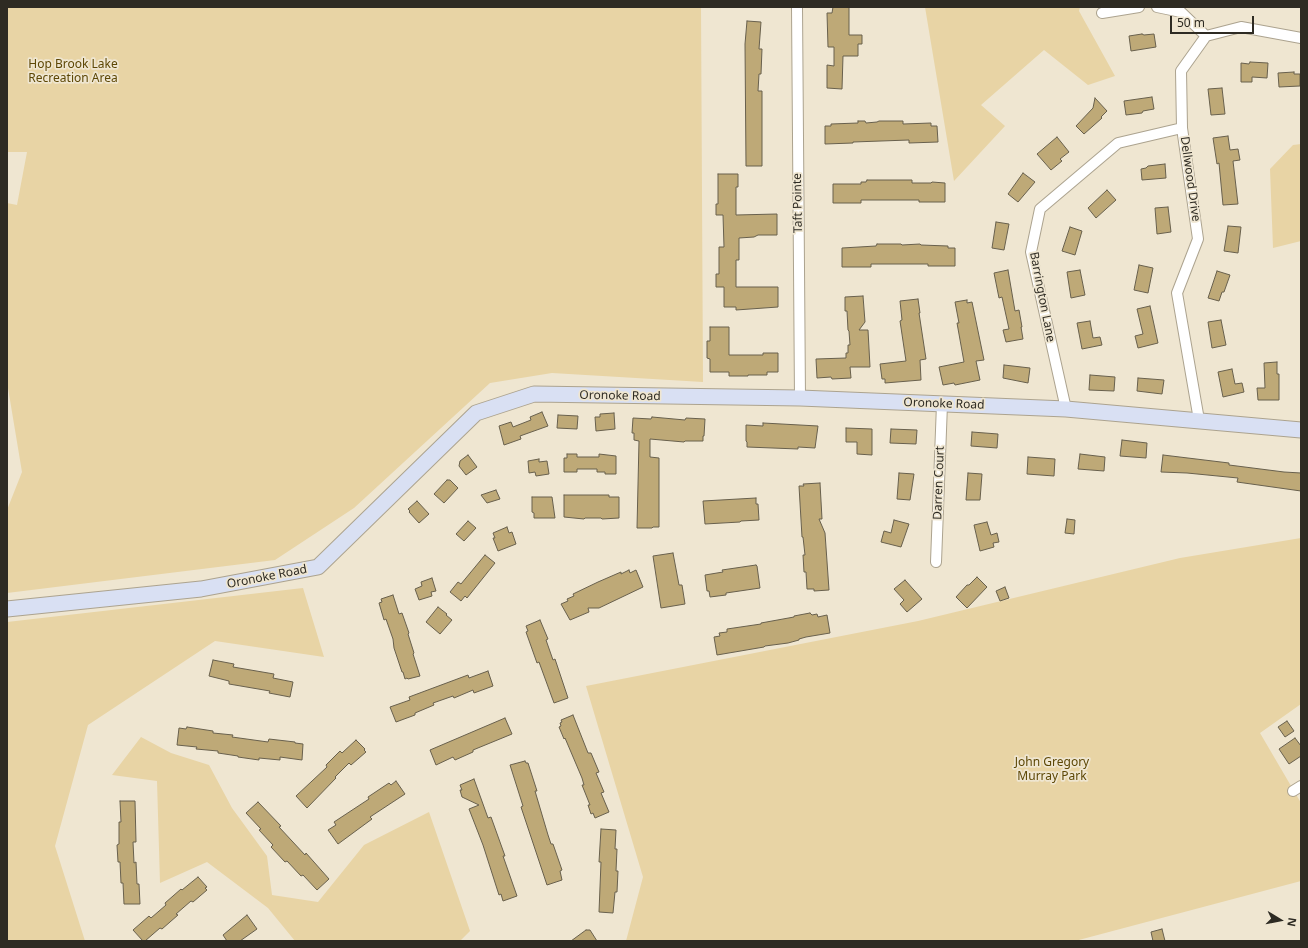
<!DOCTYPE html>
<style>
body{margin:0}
#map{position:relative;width:1308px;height:948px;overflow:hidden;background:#efe6d1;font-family:"Noto Sans",sans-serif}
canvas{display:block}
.frame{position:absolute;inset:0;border:8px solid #2e2b23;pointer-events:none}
.north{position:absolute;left:1260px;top:900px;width:40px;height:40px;-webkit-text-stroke:3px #efe6d1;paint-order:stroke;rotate:100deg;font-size:11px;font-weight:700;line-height:16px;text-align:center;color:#2e2b23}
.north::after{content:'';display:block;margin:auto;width:14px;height:18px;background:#2e2b23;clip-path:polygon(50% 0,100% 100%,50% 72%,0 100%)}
.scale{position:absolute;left:1170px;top:16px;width:84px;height:18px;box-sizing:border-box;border:2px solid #2e2b23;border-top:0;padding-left:5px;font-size:12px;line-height:14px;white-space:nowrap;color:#2e2b23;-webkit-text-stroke:3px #efe6d1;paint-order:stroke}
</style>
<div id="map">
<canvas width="1308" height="948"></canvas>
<div class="frame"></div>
<div class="north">N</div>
<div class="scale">50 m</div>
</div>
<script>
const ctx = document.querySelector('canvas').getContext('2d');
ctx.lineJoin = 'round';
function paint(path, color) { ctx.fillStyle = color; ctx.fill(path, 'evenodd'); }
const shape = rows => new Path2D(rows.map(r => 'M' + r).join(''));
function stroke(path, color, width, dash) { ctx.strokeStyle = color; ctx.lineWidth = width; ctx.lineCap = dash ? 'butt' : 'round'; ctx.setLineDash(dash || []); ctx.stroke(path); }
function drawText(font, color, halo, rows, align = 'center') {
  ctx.font = font + ' "Noto Sans",sans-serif'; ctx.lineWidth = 3.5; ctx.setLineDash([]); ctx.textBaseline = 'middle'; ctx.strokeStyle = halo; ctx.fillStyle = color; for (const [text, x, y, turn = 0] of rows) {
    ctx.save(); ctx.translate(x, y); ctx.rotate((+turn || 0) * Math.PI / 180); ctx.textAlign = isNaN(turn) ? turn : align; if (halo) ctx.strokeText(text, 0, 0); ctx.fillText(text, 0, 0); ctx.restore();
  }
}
paint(shape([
 [7,7,701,7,703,382,552,373,490,383,354,508,275,560,7,593,7,510,22,472,7,382,7,203,17,205,27,152,7,152],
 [925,7,1080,7,1079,11,1115,76,1088,85,1044,50,981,105,1005,126,954,181],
 [1301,144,1301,241,1273,248,1270,169,1293,145],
 [1301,538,1301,704,1260,733,1301,803,1301,881,1075,941,626,941,643,877,586,686,918,621,1180,558],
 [303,588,324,657,215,641,88,725,55,846,85,941,7,941,7,622],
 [141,737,171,753,209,765,232,808,267,856,272,895,318,902,364,845,429,812,470,931,460,941,295,941,268,908,207,862,160,883,157,781,112,775]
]), '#e8d4a5');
const building = shape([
 [833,7,849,7,849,35,862,35,862,44,858,44,858,56,843,56,842,89,827,88,827,65,834,66,834,47,828,47,827,13,832,13,833,7],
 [747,21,761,22,759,49,762,49,761,74,759,74,758,91,762,91,762,166,746,166,745,44,747,21],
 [1142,34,1144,35,1154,34,1156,47,1131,51,1129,36,1142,34],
 [1250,62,1268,63,1267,78,1252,77,1252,82,1241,82,1241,63,1249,64,1250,62],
 [1294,72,1294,74,1300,74,1300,86,1279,87,1278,73,1294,72],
 [1222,88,1225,114,1211,115,1208,89,1222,88],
 [1152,97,1154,109,1143,111,1142,113,1126,115,1124,101,1152,97],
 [1095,98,1107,111,1101,117,1102,118,1084,134,1076,126,1093,108,1095,98],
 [858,121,865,121,866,123,877,122,879,121,903,121,903,124,931,123,931,126,937,126,938,142,909,143,909,140,853,142,853,143,825,144,825,126,831,126,831,124,858,123,858,121],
 [1228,136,1230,150,1238,149,1240,160,1233,161,1238,204,1223,205,1219,163,1217,164,1213,138,1228,136],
 [1057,137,1069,152,1060,159,1062,161,1051,170,1037,154,1057,137],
 [1165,164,1166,178,1142,180,1141,169,1146,168,1148,166,1165,164],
 [1023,173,1035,182,1018,202,1008,194,1023,173],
 [718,174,738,174,738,187,736,187,736,215,777,214,777,235,758,235,754,237,739,238,739,260,736,260,736,287,778,287,778,307,736,310,736,307,724,307,724,287,716,287,716,274,719,274,719,247,724,247,723,215,716,215,716,204,718,204,718,174],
 [867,180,912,180,912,183,931,183,932,182,945,183,945,202,919,202,919,200,861,200,861,203,833,203,833,184,861,184,861,182,866,182,867,180],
 [1107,190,1116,200,1096,218,1088,208,1107,190],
 [1168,207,1171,232,1157,234,1155,208,1168,207],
 [996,222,1009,224,1004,250,992,248,996,222],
 [1228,226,1241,227,1238,253,1224,251,1228,226],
 [1070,227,1082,231,1075,255,1062,251,1070,227],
 [877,244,901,244,902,245,920,244,921,245,948,246,948,248,955,248,955,266,928,266,928,264,871,264,871,267,842,267,842,248,876,246,877,244],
 [1139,265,1153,268,1148,293,1134,290,1139,265],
 [1008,270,1015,311,1019,310,1022,327,1021,327,1023,339,1006,342,1003,330,1009,329,1002,297,999,298,994,273,1008,270],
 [1080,270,1085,295,1071,298,1067,272,1080,270],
 [1217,271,1230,275,1224,292,1222,292,1219,301,1208,298,1217,271],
 [863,296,865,322,859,330,868,330,870,367,850,367,851,378,832,379,831,377,817,378,816,359,846,358,846,353,848,353,848,345,850,345,849,331,848,330,847,311,845,311,845,297,863,296],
 [918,299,920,313,919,313,926,359,920,360,921,380,885,383,885,379,882,379,880,364,906,361,900,321,902,320,900,301,918,299],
 [967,300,967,303,972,302,984,360,976,361,980,380,955,385,954,383,943,385,939,367,964,362,957,323,959,323,955,302,967,300],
 [1150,306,1158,343,1138,348,1135,336,1143,334,1137,309,1150,306],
 [1221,320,1226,345,1212,348,1208,322,1221,320],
 [1090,321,1093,338,1100,337,1102,345,1082,349,1077,323,1090,321],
 [710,327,729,327,729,355,763,355,763,353,778,353,778,372,767,372,767,375,748,375,748,376,729,376,729,372,710,372,710,359,707,358,707,341,710,341,710,327],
 [1277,362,1277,374,1279,374,1279,400,1258,400,1257,388,1265,388,1264,363,1277,362],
 [1004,365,1030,368,1028,383,1003,378,1004,365],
 [1232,369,1235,384,1242,383,1244,392,1223,397,1218,372,1232,369],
 [1090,375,1115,377,1114,391,1089,390,1090,375],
 [1138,378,1164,380,1162,394,1137,391,1138,378],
 [542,412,548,426,520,436,521,439,504,445,499,426,511,422,513,427,531,420,530,417,542,412],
 [614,413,615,429,596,431,595,417,600,417,600,414,614,413],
 [558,415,578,416,577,429,557,428,558,415],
 [652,417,685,420,686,418,705,419,704,436,703,436,703,441,685,441,684,442,650,439,650,457,659,458,659,527,653,527,652,528,637,528,639,441,634,440,634,433,632,433,633,418,651,419,652,417],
 [763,423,818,426,815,448,798,447,798,449,747,447,747,442,746,441,746,425,763,426,763,423],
 [846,428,872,429,872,455,857,454,857,442,846,442,846,428],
 [891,429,917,430,916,444,890,443,891,429],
 [972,432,998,434,997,448,971,446,972,432],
 [1122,440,1147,443,1146,458,1120,456,1122,440],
 [567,454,577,454,577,457,599,457,599,454,616,456,616,474,605,474,605,472,597,472,597,469,577,469,577,472,564,472,564,458,567,458,567,454],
 [1080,454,1105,457,1104,471,1078,469,1080,454],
 [468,455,477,467,466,475,459,466,460,461,468,455],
 [1163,455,1229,463,1229,465,1284,472,1301,473,1301,491,1237,482,1238,478,1187,473,1161,472,1163,455],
 [1028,457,1055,459,1054,476,1027,474,1028,457],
 [539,459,539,462,547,461,549,474,536,476,535,472,529,473,528,461,539,459],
 [899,473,914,474,910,500,897,499,899,473],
 [968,473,982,474,980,500,966,500,968,473],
 [447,480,450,480,458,488,444,503,434,494,447,480],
 [820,483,822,519,819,519,825,533,829,590,814,591,814,589,807,589,806,572,804,572,803,555,805,555,803,537,802,537,799,486,804,486,803,484,820,483],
 [496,490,500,499,487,503,481,495,496,490],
 [564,495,609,495,609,497,619,497,619,518,602,519,601,518,585,518,584,519,564,517,564,495],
 [532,497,552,497,555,518,534,518,534,513,532,512,532,497],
 [756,498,756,504,758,504,759,520,741,521,740,522,705,524,703,501,756,498],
 [417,501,429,514,419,523,409,512,410,511,408,509,417,501],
 [1067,519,1075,520,1074,534,1065,533,1067,519],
 [894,520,909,524,901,547,881,542,884,531,891,533,894,520],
 [468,521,476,528,464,541,456,534,468,521],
 [987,522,991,535,997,533,999,542,993,543,994,547,980,551,974,525,987,522],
 [507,527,509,533,512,532,516,544,498,551,493,538,495,538,493,533,507,527],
 [673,553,679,585,682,585,685,604,661,608,653,556,673,553],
 [485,555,495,563,467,598,465,596,461,601,450,592,458,582,461,584,485,555],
 [756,565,757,566,760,588,726,593,726,595,710,597,709,591,707,591,705,575,723,572,722,570,756,565],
 [629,570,630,573,636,570,643,587,599,608,588,608,589,612,570,620,561,604,568,601,567,599,574,596,573,594,598,582,621,572,621,574,629,570],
 [977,577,987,587,967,608,956,597,967,585,969,585,977,577],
 [432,578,436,591,431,592,432,596,419,600,415,589,422,586,421,582,432,578],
 [905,580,922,599,907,612,900,604,904,600,894,589,905,580],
 [1005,587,1009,598,1000,601,996,591,1005,587],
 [393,595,399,614,402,613,409,633,408,634,414,653,413,654,420,676,408,679,407,678,405,679,403,672,402,672,394,648,393,639,386,619,384,620,379,603,382,602,381,599,393,595],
 [438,607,447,614,446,615,452,620,440,634,426,622,438,607],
 [810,613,812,615,817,614,818,617,827,615,830,633,806,637,799,639,799,640,788,643,765,646,764,647,717,655,714,637,720,636,719,633,727,632,727,629,761,624,761,623,794,617,794,616,810,613],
 [540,620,548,639,546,640,553,660,555,659,568,698,554,703,539,662,537,663,526,632,528,631,526,626,540,620],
 [213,660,234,664,233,667,274,674,273,678,293,682,290,697,269,693,270,691,229,684,229,681,209,676,213,660],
 [488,671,493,686,474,693,473,690,454,698,453,696,433,703,434,705,415,713,415,715,396,722,390,707,410,700,409,697,468,675,469,678,488,671],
 [573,715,588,753,591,753,599,772,596,773,604,792,601,793,609,812,595,818,593,813,591,814,588,805,590,805,582,785,584,785,582,778,565,738,564,739,559,727,561,726,560,723,562,722,561,720,573,715],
 [505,718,512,734,473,750,473,752,455,760,453,757,436,765,430,750,505,718],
 [1287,721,1294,731,1285,737,1278,727,1287,721],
 [187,727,213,731,213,733,233,735,232,737,268,742,269,739,295,742,295,743,303,744,302,760,280,757,280,760,259,758,259,760,238,757,238,756,218,753,218,751,196,749,197,747,177,745,179,728,186,729,187,727],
 [1295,738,1301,746,1301,756,1289,764,1279,749,1295,738],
 [356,740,365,749,364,750,366,752,351,765,349,763,335,777,336,778,307,808,296,796,327,767,326,765,340,751,342,753,356,740],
 [525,761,526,763,528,763,537,791,535,791,548,835,551,844,553,844,562,870,560,871,562,880,547,885,521,807,523,806,510,765,525,761],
 [474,779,488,818,491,817,505,856,503,856,517,896,503,901,501,894,499,895,483,845,469,809,479,805,462,797,460,790,462,790,460,785,474,779],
 [396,781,405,794,370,817,372,819,338,844,328,830,336,825,334,822,369,799,368,797,389,783,391,785,396,781],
 [120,801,135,801,136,842,133,842,134,863,136,862,137,884,139,884,140,904,124,904,123,883,121,883,120,862,118,862,117,845,119,844,119,822,121,822,120,801],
 [258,802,281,826,279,827,305,855,306,853,329,879,317,890,303,875,301,876,287,861,285,862,271,847,273,845,259,830,261,829,246,813,258,802],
 [601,829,616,830,615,849,617,849,616,871,618,871,617,892,615,892,613,913,599,912,601,862,599,862,601,829],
 [198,877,207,887,205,888,207,890,193,902,191,901,176,914,178,915,162,929,160,928,145,941,143,941,133,930,149,916,151,918,166,905,165,903,181,889,182,890,198,877],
 [247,915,257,929,240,941,227,941,223,935,247,915],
 [1162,929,1165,941,1153,941,1151,932,1162,929],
 [586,930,590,930,597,941,571,941,586,930]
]);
paint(building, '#bea977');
stroke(building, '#68604d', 1);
const street = shape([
 [797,7,800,398],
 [1157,7,1181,12,1206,36],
 [1102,13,1139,7],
 [1066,409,1031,252,1040,209,1118,143,1182,128],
 [1199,420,1177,293,1198,239,1182,128,1181,71,1206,36,1241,27,1301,38],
 [936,562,942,404],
 [1293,791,1301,786]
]);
const secondary = shape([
 [7,609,201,589,318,567,476,413,534,394,800,398,1066,409,1301,430]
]);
stroke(street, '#aca38f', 12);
stroke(secondary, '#aca38f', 17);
stroke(street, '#fff', 10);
stroke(secondary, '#d9e0f3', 15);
drawText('12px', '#5d4705', '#efe6d1', [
 ["Hop Brook Lake",73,65],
 ["Recreation Area",73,79],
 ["John Gregory",1052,763],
 ["Murray Park",1052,777]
]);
drawText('12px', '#2e2b23', '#efe6d1', [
 ["Dellwood Drive",1190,179,82],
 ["Taft Pointe",798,203,-91],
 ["Barrington Lane",1042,297,79],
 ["Oronoke Road",620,396,1],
 ["Oronoke Road",944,404,2],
 ["Darren Court",939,483,-88],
 ["Oronoke Road",267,577,-11]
]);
</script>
